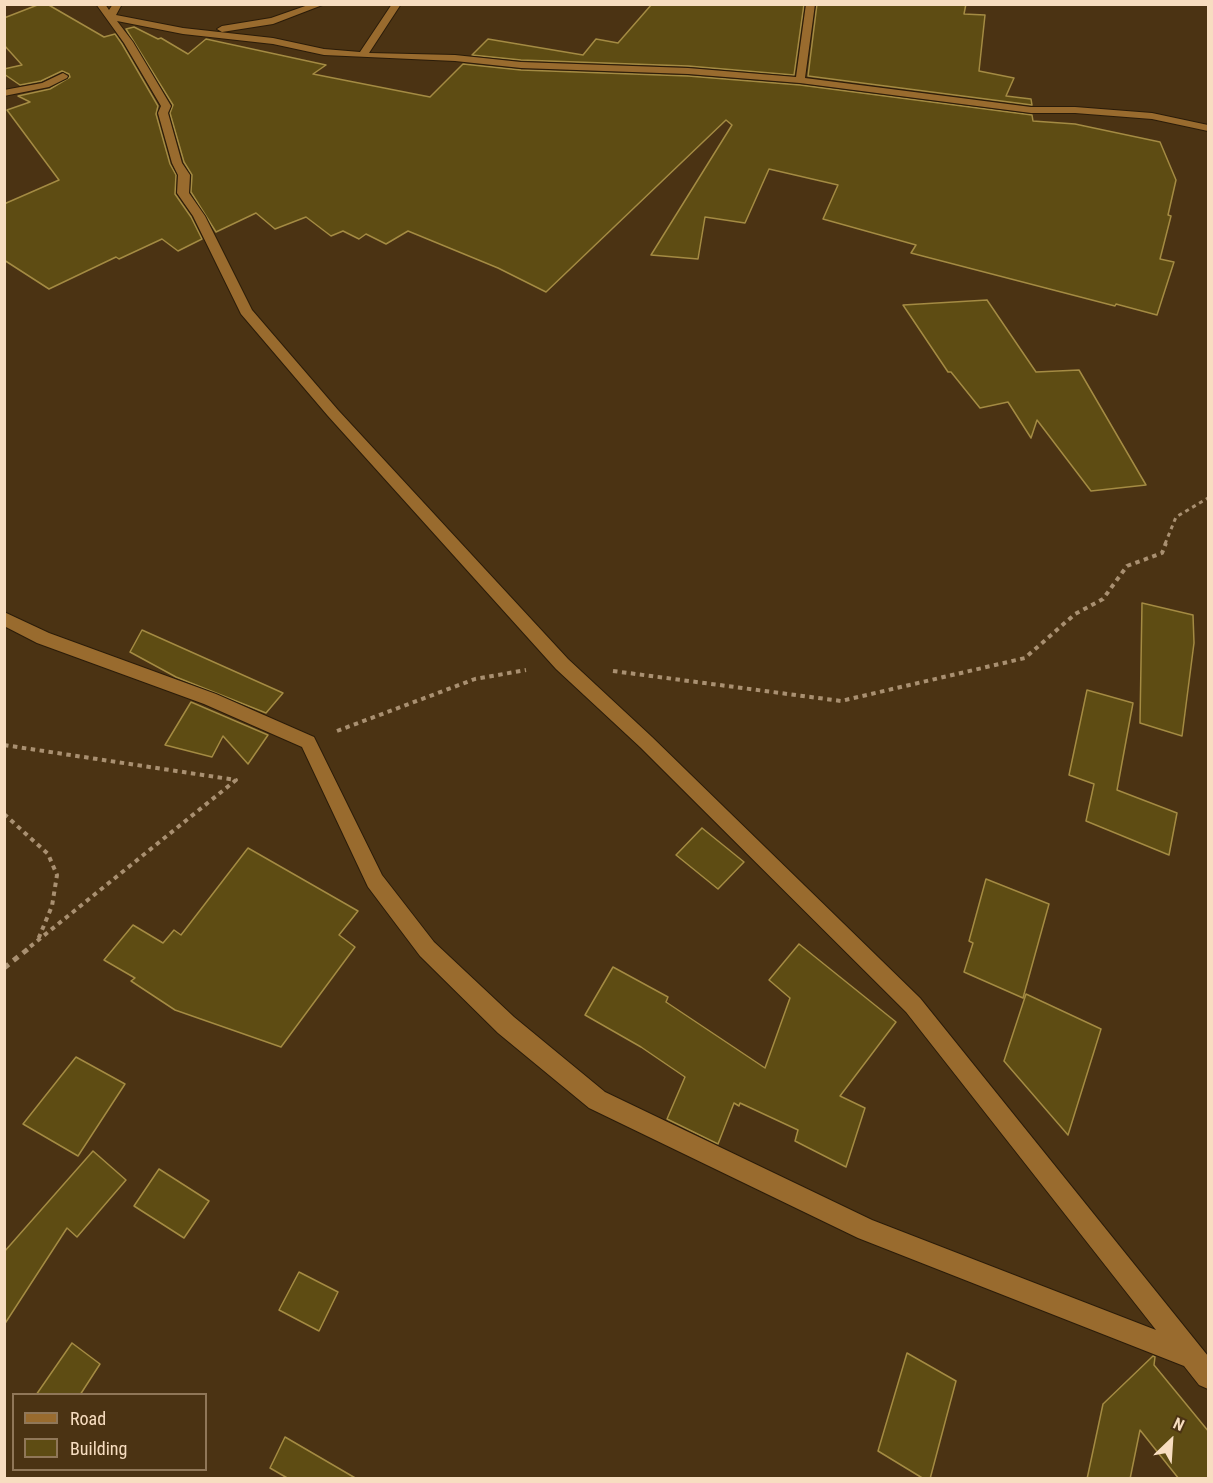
<!DOCTYPE html>
<style>
body{margin:0}
#map{position:relative;width:1213px;height:1483px;overflow:hidden;background:#4b3313;font-family:"Roboto Condensed",sans-serif}
canvas{display:block}
.frame{position:absolute;inset:0;border:6px solid #f7ddc0;pointer-events:none}
.legend{position:absolute;left:12px;top:1393px;width:195px;height:78px;box-sizing:border-box;background:#4b3313;border:2px solid #907758;margin:0;padding:8px 10px;list-style:none;font-size:18px;color:#f7ddc0}
.legend li{display:flex;align-items:center;gap:12px;height:30px}
.legend b{width:30px;border:2px solid #907758}
.north{position:absolute;left:1141px;top:1411px;width:60px;height:60px;-webkit-text-stroke:4px #4b3313;paint-order:stroke;rotate:25deg;font-size:16px;font-weight:700;line-height:24px;text-align:center;color:#f7ddc0}
.north::after{content:'';display:block;margin:auto;width:21px;height:27px;background:#f7ddc0;clip-path:polygon(50% 0,100% 100%,50% 72%,0 100%)}
</style>
<div id="map">
<canvas width="1213" height="1483"></canvas>
<div class="frame"></div>
<ul class="legend">
<li><b style="height:8px;background:#996b2e"></b>Road</li>
<li><b style="height:16px;background:#5e4c13"></b>Building</li>
</ul>
<div class="north">N</div>
</div>
<script>
const ctx = document.querySelector('canvas').getContext('2d');
ctx.lineJoin = 'round';
function paint(path, color) { ctx.fillStyle = color; ctx.fill(path, 'evenodd'); }
const shape = rows => new Path2D(rows.map(r => 'M' + r).join(''));
function stroke(path, color, width, dash) { ctx.strokeStyle = color; ctx.lineWidth = width; ctx.lineCap = dash ? 'butt' : 'round'; ctx.setLineDash(dash || []); ctx.stroke(path); }
const building = shape([
 [40,4,47,4,104,37,115,34,122,44,158,106,156,114,170,164,176,175,175,194,191,217,202,239,178,251,162,239,119,259,116,257,49,289,4,260,4,204,59,180,7,110,30,102,18,96,50,89,70,77,69,74,62,71,41,81,20,85,4,74,4,69,22,65,4,45,4,18,40,4],
 [652,4,804,4,794,75,688,66,521,60,472,55,488,39,583,55,596,39,618,43,652,4],
 [817,4,966,4,964,14,985,15,979,71,1014,78,1006,96,1031,99,1032,105,808,76,817,4],
 [134,27,158,39,161,38,188,54,206,39,326,65,313,74,430,97,463,64,521,70,688,76,800,85,1032,115,1033,121,1075,124,1160,142,1176,180,1168,215,1171,216,1160,259,1174,262,1157,315,1116,304,1115,306,911,253,916,245,823,219,838,185,769,169,745,223,705,217,698,259,651,255,732,125,726,120,546,292,498,268,408,231,386,244,366,234,359,239,343,231,331,236,306,217,275,229,256,213,216,232,191,192,192,175,184,162,170,113,173,105,126,29,134,27],
 [987,300,1036,372,1079,370,1146,485,1091,491,1037,420,1031,438,1008,402,980,408,951,372,948,372,903,305,987,300],
 [1142,603,1193,615,1194,643,1182,736,1140,723,1142,603],
 [142,630,283,693,266,713,176,677,130,652,142,630],
 [1087,690,1133,703,1117,790,1177,813,1169,855,1086,821,1094,784,1069,775,1087,690],
 [191,702,268,735,248,764,223,736,212,757,165,745,191,702],
 [702,828,744,862,718,889,676,855,702,828],
 [248,848,358,911,339,935,355,947,281,1047,175,1010,131,981,135,978,104,960,133,925,163,943,174,930,181,935,248,848],
 [986,879,1049,904,1023,998,964,972,973,943,969,941,986,879],
 [799,944,896,1022,840,1096,865,1108,846,1167,795,1141,798,1130,740,1103,739,1106,734,1103,718,1144,667,1119,685,1077,641,1047,585,1015,613,967,668,997,666,1002,765,1068,790,998,769,980,799,944],
 [1026,994,1101,1029,1068,1135,1004,1061,1026,994],
 [76,1057,125,1084,78,1156,23,1124,76,1057],
 [93,1151,126,1180,77,1237,67,1228,4,1325,4,1252,93,1151],
 [159,1169,209,1201,184,1238,134,1206,159,1169],
 [299,1272,338,1292,319,1331,279,1310,299,1272],
 [72,1343,100,1364,80,1395,36,1395,72,1343],
 [907,1353,956,1381,930,1479,924,1479,878,1451,907,1353],
 [1153,1356,1155,1357,1154,1365,1209,1432,1209,1479,1179,1479,1140,1430,1130,1479,1087,1479,1103,1404,1153,1356],
 [285,1437,357,1479,289,1479,270,1468,285,1437]
]);
paint(building, '#5e4c13');
stroke(building, '#a48b43', 1.5);
const minor = shape([
 [96,4,105,4,109,10,113,4,122,4,116,15,183,28,273,38,324,49,360,52,392,4,401,4,369,53,455,55,521,62,688,68,796,77,806,4,815,4,805,78,1031,107,1075,107,1152,113,1208,125,1208,131,1152,119,1075,113,1031,113,800,83,688,74,521,68,455,61,324,55,273,44,183,34,117,21,133,42,171,106,168,113,182,163,190,175,189,193,205,216,252,310,338,410,568,659,652,737,920,998,1208,1356,1208,1389,1199,1385,1184,1366,858,1238,589,1108,498,1033,420,956,368,887,302,747,204,704,37,643,4,626,4,612,49,633,216,694,314,737,382,875,434,942,514,1017,605,1092,872,1220,1156,1330,906,1012,640,747,556,669,328,416,241,314,193,216,177,193,178,175,172,163,158,113,161,106,124,43,96,4],
 [311,4,325,4,273,24,222,32,217,29,222,26,271,18,311,4],
 [63,73,68,76,67,78,49,87,4,96,4,90,42,83,63,73]
]);
stroke(minor, '#2b1c09', 2);
stroke(shape([
 [1165,544,1176,517,1208,498]
]), '#a99071', 3, [4, 4]);
stroke(shape([
 [613,671,841,701,1025,658,1075,614,1103,599,1127,566,1162,553,1166,543],
 [337,731,475,679,526,670],
 [4,745,236,780,26,950],
 [4,814,48,854,57,875,52,906,37,942]
]), '#a99071', 4, [4.5, 4.5]);
stroke(shape([
 [4,968,28,949]
]), '#a99071', 5, [6, 6]);
paint(minor, '#996b2e');
</script>
